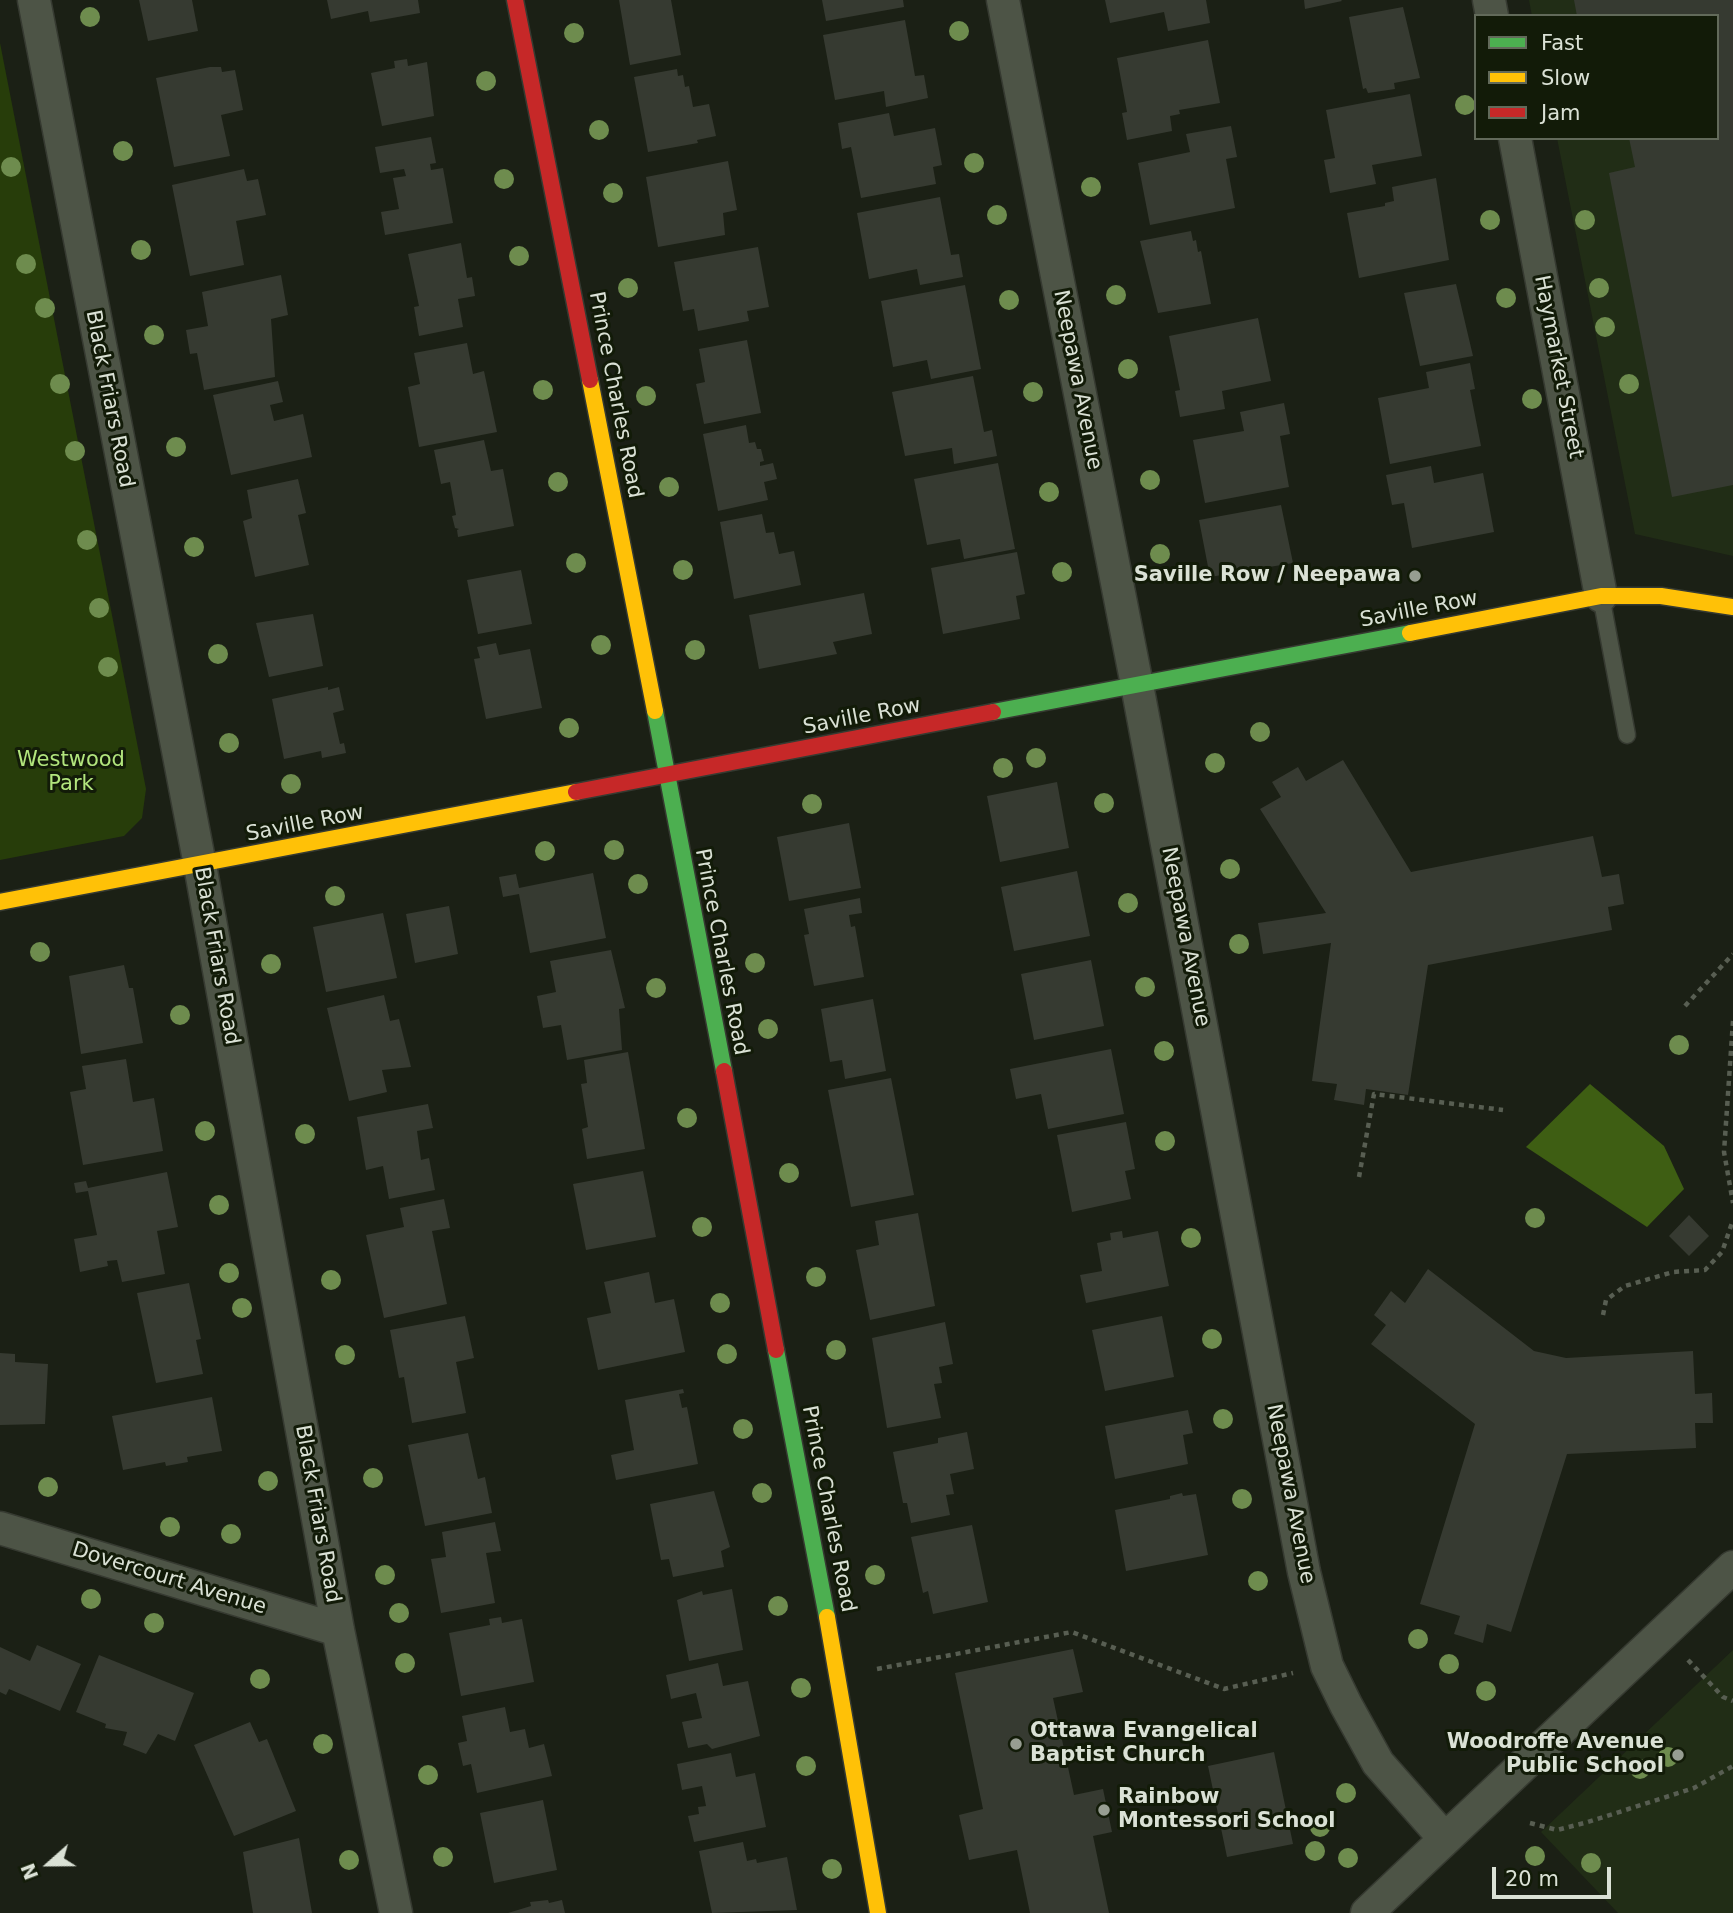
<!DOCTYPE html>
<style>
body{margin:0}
#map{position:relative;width:1733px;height:1913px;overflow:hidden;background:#1b2015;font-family:"DejaVu Sans",sans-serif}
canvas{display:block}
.legend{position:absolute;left:1474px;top:14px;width:245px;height:126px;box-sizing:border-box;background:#121b08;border:2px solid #626a5a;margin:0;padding:9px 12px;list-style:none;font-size:21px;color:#dae1d5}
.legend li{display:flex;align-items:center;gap:14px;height:35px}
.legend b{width:35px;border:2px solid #626a5a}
.north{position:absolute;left:14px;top:1829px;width:70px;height:70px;-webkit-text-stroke:5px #121b08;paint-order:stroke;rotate:249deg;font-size:19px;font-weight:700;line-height:28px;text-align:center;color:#dae1d5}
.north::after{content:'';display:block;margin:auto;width:24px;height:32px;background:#dae1d5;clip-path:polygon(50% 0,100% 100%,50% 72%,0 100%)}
.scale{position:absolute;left:1492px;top:1867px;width:119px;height:32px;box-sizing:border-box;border:4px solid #dae1d5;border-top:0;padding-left:9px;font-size:21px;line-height:24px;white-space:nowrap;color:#dae1d5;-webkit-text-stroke:5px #121b08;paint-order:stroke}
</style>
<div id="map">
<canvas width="1733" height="1913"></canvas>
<ul class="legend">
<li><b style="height:9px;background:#4caf50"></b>Fast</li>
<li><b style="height:9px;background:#ffc107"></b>Slow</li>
<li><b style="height:9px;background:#c62828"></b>Jam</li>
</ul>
<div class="north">N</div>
<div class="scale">20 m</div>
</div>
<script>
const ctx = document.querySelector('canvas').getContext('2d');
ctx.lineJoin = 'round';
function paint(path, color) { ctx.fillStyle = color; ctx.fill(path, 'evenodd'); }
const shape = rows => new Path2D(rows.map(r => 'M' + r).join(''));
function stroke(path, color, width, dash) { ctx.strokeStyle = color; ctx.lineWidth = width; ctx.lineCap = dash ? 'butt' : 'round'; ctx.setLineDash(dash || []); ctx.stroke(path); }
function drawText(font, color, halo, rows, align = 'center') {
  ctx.font = font + ' "DejaVu Sans",sans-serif'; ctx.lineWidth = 6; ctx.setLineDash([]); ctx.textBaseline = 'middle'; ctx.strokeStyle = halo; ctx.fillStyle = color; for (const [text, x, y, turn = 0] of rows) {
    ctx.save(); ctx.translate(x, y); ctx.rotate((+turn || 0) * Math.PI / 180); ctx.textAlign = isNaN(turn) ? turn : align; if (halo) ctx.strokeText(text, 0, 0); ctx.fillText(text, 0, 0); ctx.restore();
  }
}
paint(shape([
 [1529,0,1733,0,1733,556,1635,534,1557,138,1717,138,1717,16,1532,16],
 [1733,1650,1733,1913,1618,1913,1541,1832]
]), '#212d16');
paint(shape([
 [0,43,146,789,142,818,124,836,0,860]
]), '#273d0a');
paint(shape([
 [1590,1084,1664,1146,1684,1189,1647,1227,1526,1147]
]), '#3e5e13');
paint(shape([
 [139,0,192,0,198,31,148,41],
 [327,0,418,0,420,13,370,22,368,11,331,19],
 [619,0,671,0,681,55,630,65],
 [822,0,903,0,904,7,826,21],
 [1105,0,1206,0,1210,23,1168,31,1164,12,1110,23],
 [1304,0,1341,0,1342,1,1305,9],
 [1574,0,1733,0,1733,485,1672,497,1609,173,1635,167,1629,138,1717,138,1717,16,1577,16],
 [1403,7,1420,78,1394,83,1395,89,1368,93,1366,88,1363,89,1349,17],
 [905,20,915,76,924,75,928,98,886,107,884,91,835,100,823,35],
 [1208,40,1220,103,1179,110,1180,114,1170,116,1172,131,1127,140,1122,113,1127,112,1117,58],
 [407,59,408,66,427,62,434,116,382,126,371,73,395,68,394,61],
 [210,67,221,67,222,72,235,70,243,110,221,115,230,156,174,167,156,78],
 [677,69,678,76,683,75,685,87,689,86,693,107,709,104,716,136,697,140,698,143,648,152,634,77],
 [1410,94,1422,156,1372,165,1376,184,1330,193,1324,160,1335,158,1326,110],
 [889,113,894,136,935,128,942,165,933,167,936,184,861,198,851,147,842,149,838,123],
 [1231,126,1237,157,1226,159,1235,208,1150,225,1138,163,1190,152,1186,134],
 [431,137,436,163,430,164,431,170,443,168,453,223,385,235,381,212,399,209,393,178,406,176,404,169,380,173,375,147],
 [728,161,737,210,723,213,725,235,658,247,646,177],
 [244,169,247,181,258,179,266,215,236,221,244,265,190,276,172,185],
 [1436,178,1449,260,1359,278,1347,213,1385,206,1385,203,1394,201,1392,187],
 [940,197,951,255,959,254,963,277,920,285,917,269,869,279,857,213],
 [1191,231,1193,241,1196,240,1198,252,1201,251,1211,304,1158,313,1140,241],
 [461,243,467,278,472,277,475,296,458,299,463,327,419,336,414,307,419,306,408,254],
 [758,247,769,307,747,311,749,321,698,331,694,309,683,311,674,262],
 [281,275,288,315,271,319,275,377,204,390,197,353,190,354,186,330,208,326,202,292],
 [1456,284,1473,356,1420,366,1404,293],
 [965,285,981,369,931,379,927,360,893,367,881,301],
 [1258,318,1271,381,1222,391,1225,409,1180,417,1175,391,1180,390,1169,336],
 [747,340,761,413,704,424,696,384,705,382,699,349],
 [467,343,473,374,484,371,497,432,419,447,408,387,420,384,414,353],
 [1470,363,1475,389,1470,390,1481,446,1390,464,1378,398,1429,388,1426,372],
 [973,376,984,432,992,430,997,456,954,464,952,448,905,456,892,392],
 [278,381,283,402,270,405,274,421,303,414,312,457,231,475,213,395],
 [1284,403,1290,434,1280,436,1289,487,1205,503,1193,440,1244,431,1240,412],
 [746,425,749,443,755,442,757,449,761,449,764,461,760,462,760,466,773,463,777,479,764,482,768,500,718,511,703,434],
 [484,440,491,471,503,469,514,526,458,537,457,530,459,529,455,528,452,516,456,515,450,482,441,484,434,450],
 [998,463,1015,549,964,559,960,539,927,545,914,479],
 [1431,466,1434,483,1483,473,1494,532,1412,548,1404,503,1392,505,1386,475],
 [298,479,306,513,298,515,309,565,255,577,243,521,252,518,247,490],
 [1281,505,1293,563,1210,577,1199,520],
 [762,514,766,533,774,532,779,554,794,551,801,585,734,599,720,522],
 [1017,552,1025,594,1016,596,1020,619,943,634,931,568],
 [521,570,532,624,478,634,467,580],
 [864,593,872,634,833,642,837,654,759,669,749,615],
 [313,614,323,666,269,677,256,623],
 [496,643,499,655,530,649,542,708,486,719,474,659,480,658,477,647],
 [328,687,328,690,339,687,344,710,333,713,340,744,344,743,346,753,322,758,321,751,284,759,272,699],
 [1343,760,1411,872,1593,836,1602,877,1619,874,1624,904,1608,907,1612,930,1428,965,1408,1095,1366,1089,1364,1105,1334,1100,1337,1084,1312,1081,1331,943,1263,954,1258,923,1326,913,1260,809,1281,797,1272,782,1298,767,1306,781],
 [1057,782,1069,848,1000,862,987,796],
 [849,823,861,888,789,901,777,837],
 [1077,871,1090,936,1014,951,1001,887],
 [593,873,606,938,530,953,519,894,503,897,499,877,516,874,519,888],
 [860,898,862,913,849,915,851,927,855,926,864,977,814,986,804,935,809,934,804,909],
 [449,906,458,954,415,963,406,914],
 [383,913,397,978,326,992,313,927],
 [611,950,625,1008,619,1009,622,1050,567,1060,561,1025,543,1028,537,996,556,992,550,961],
 [1091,960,1104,1026,1034,1040,1021,974],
 [124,965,129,988,133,988,143,1043,81,1054,69,976],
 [384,995,390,1021,399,1019,411,1067,382,1070,387,1092,349,1101,327,1008],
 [873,999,886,1071,845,1079,842,1060,830,1062,821,1009],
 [1111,1049,1124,1114,1048,1129,1041,1094,1016,1099,1010,1069],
 [628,1052,645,1149,587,1159,582,1129,588,1127,581,1084,587,1083,584,1060],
 [126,1059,133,1102,154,1098,163,1151,83,1165,70,1092,86,1089,82,1066],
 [891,1078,914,1195,851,1207,828,1090],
 [428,1104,433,1128,417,1131,421,1160,429,1158,435,1190,389,1199,383,1166,366,1170,357,1117],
 [1126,1122,1135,1169,1125,1171,1131,1199,1072,1212,1057,1135],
 [643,1171,656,1237,586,1250,573,1184],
 [167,1172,178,1227,157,1231,165,1274,122,1282,117,1260,107,1261,108,1266,80,1272,74,1239,97,1235,88,1191,76,1193,74,1183,86,1181,88,1188],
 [444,1199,450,1228,432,1231,447,1304,384,1318,366,1235,404,1227,400,1208],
 [918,1213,935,1306,870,1320,856,1250,879,1245,875,1221],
 [1689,1215,1709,1236,1689,1256,1669,1236],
 [1122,1231,1123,1238,1158,1231,1169,1286,1086,1303,1080,1275,1102,1271,1097,1243,1111,1240,1110,1233],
 [1428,1269,1534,1351,1566,1358,1693,1351,1695,1394,1712,1393,1713,1423,1695,1423,1696,1448,1567,1454,1511,1632,1487,1624,1483,1643,1454,1634,1460,1616,1420,1604,1475,1424,1371,1344,1386,1325,1374,1315,1391,1291,1405,1303],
 [649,1272,655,1303,674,1299,685,1352,598,1370,587,1318,611,1313,604,1282],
 [189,1283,201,1339,196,1340,203,1374,156,1383,137,1293],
 [465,1316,474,1358,456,1362,466,1413,412,1423,404,1377,399,1378,390,1330],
 [1162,1316,1174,1377,1105,1391,1092,1330],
 [945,1322,953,1364,939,1367,942,1383,934,1384,941,1418,887,1428,872,1338],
 [0,1353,15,1354,15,1362,48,1364,45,1424,0,1425],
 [683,1389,684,1393,679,1394,682,1408,687,1407,698,1464,616,1480,611,1455,634,1450,625,1400],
 [212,1397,222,1451,187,1457,188,1462,166,1466,165,1462,123,1470,112,1416],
 [1188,1410,1193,1433,1183,1435,1188,1464,1115,1479,1105,1426],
 [967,1432,974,1469,950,1474,954,1494,946,1495,950,1515,911,1523,907,1503,903,1503,893,1452,938,1443,938,1438],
 [468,1433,478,1479,485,1477,492,1513,425,1526,408,1445],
 [714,1491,730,1547,721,1551,724,1567,673,1577,669,1559,661,1560,650,1504],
 [1182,1493,1183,1496,1196,1494,1208,1555,1126,1571,1115,1510,1170,1499,1170,1496],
 [495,1522,501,1551,486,1553,495,1603,441,1613,431,1559,446,1557,442,1532],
 [972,1525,988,1602,933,1614,928,1591,923,1593,911,1537],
 [732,1589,743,1650,689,1661,677,1600,702,1591,703,1595],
 [501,1617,502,1623,522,1619,534,1682,461,1696,449,1633,490,1625,489,1619],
 [37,1645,81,1664,60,1711,9,1689,6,1695,0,1692,0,1647,30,1661],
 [1073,1649,1083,1692,1053,1698,1074,1795,1103,1789,1112,1832,1093,1836,1109,1913,1030,1913,1017,1850,969,1860,959,1815,983,1809,955,1673],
 [99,1655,194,1693,175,1741,158,1734,146,1754,123,1745,127,1732,105,1728,106,1724,76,1712],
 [718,1663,723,1686,748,1681,760,1736,712,1749,707,1744,688,1748,682,1722,702,1718,696,1693,671,1699,666,1675],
 [505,1707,510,1732,525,1729,529,1748,544,1744,552,1776,477,1793,471,1764,463,1766,458,1743,467,1741,462,1716],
 [250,1722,259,1742,267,1739,296,1811,234,1836,194,1745],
 [1274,1752,1293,1844,1227,1857,1208,1766],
 [731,1753,736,1777,755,1773,766,1827,694,1842,688,1816,699,1814,698,1807,706,1806,702,1786,682,1790,677,1764],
 [543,1800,557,1870,494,1883,480,1813],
 [299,1838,312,1913,253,1913,243,1852],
 [743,1842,747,1861,756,1859,757,1863,787,1857,797,1910,712,1913,699,1851],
 [548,1900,549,1903,562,1900,565,1913,508,1913,531,1906,530,1902]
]), '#363a31');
const lane = shape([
 [1601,596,1627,735]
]);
const street = shape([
 [34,0,200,865,338,1630,396,1913],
 [1003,0,1137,685,1304,1572,1327,1666,1346,1705,1378,1763,1445,1839],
 [1489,0,1492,16],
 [1515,138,1601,596],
 [0,1528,338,1630],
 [1367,1913,1733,1567]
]);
const fast = shape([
 [655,711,724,1071],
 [993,712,1410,633],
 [776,1350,827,1617]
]);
const slow = shape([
 [590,380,655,711],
 [1410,633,1601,596,1661,596,1733,607],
 [0,902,576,792],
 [827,1617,878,1913]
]);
const jam = shape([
 [515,0,590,380],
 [576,792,993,712],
 [724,1071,776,1350]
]);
stroke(lane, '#363a31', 19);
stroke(street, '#363a31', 35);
stroke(fast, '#363a31', 19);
stroke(slow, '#363a31', 19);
stroke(jam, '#363a31', 19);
stroke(shape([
 [1685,1006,1733,954],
 [1733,1021,1724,1152,1733,1203],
 [1359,1177,1374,1094,1503,1110],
 [1603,1315,1606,1300,1625,1286,1673,1272,1705,1270,1722,1252,1733,1220],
 [1688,1660,1723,1697,1733,1701],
 [877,1669,1072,1632,1224,1689,1293,1673],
 [1530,1823,1557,1830,1588,1822,1694,1788,1733,1766]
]), '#585e52', 4.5, [5, 5]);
stroke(lane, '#4d5446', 16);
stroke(street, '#4d5446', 32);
stroke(fast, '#4caf50', 16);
stroke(slow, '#ffc107', 16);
stroke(jam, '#c62828', 16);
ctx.fillStyle = '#6e8c4e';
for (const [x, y] of [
 [90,17],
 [959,31],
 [574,33],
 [486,81],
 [1465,105],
 [599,130],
 [123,151],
 [974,163],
 [11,167],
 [504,179],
 [1091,187],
 [613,193],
 [997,215],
 [1490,220],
 [1585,220],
 [141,250],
 [519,256],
 [26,264],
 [628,288],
 [1599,288],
 [1116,295],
 [1506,298],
 [1009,300],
 [45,308],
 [1605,327],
 [154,335],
 [1128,369],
 [60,384],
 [1629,384],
 [543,390],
 [1033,392],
 [646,396],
 [1532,399],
 [176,447],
 [75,451],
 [1150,480],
 [558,482],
 [669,487],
 [1049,492],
 [87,540],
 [194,547],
 [1160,554],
 [576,563],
 [683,570],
 [1062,572],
 [99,608],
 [601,645],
 [695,650],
 [218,654],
 [108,667],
 [569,728],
 [1260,732],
 [229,743],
 [1036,758],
 [1215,763],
 [1003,768],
 [291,784],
 [1104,803],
 [812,804],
 [614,850],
 [545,851],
 [1230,869],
 [638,884],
 [335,896],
 [1128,903],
 [1239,944],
 [40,952],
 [755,963],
 [271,964],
 [1145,987],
 [656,988],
 [180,1015],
 [768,1029],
 [1679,1045],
 [1164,1051],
 [687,1118],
 [205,1131],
 [305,1134],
 [1165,1141],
 [789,1173],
 [219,1205],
 [1535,1218],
 [702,1227],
 [1191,1238],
 [229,1273],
 [816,1277],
 [331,1280],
 [720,1303],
 [242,1308],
 [1212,1339],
 [836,1350],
 [727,1354],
 [345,1355],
 [1223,1419],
 [743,1429],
 [373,1478],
 [268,1481],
 [48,1487],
 [762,1493],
 [1242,1499],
 [170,1527],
 [231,1534],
 [385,1575],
 [875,1575],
 [1258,1581],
 [91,1599],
 [778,1606],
 [399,1613],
 [154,1623],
 [1418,1639],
 [405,1663],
 [1449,1664],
 [260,1679],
 [801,1688],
 [1486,1691],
 [323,1744],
 [1668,1757],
 [806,1766],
 [1640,1769],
 [428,1775],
 [1346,1793],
 [1320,1827],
 [1315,1851],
 [1535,1856],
 [443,1857],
 [1348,1858],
 [349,1860],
 [1591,1863],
 [832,1869]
]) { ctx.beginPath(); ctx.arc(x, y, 10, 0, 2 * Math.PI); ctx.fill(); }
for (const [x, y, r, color] of [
 [1415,576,7,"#979d92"],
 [1016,1744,7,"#979d92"],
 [1678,1755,7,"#979d92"],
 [1104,1810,7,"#979d92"]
]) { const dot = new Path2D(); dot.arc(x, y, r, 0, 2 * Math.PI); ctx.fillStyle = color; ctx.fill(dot); stroke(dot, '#121b08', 2.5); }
drawText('21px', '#dae1d5', '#121b08', [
 ["Haymarket Street",1558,367,79],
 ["Neepawa Avenue",1077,380,79],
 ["Prince Charles Road",615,395,79],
 ["Black Friars Road",109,399,79],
 ["Saville Row",1419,610,-11],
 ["Saville Row",862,717,-11],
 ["Saville Row",305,824,-11],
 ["Neepawa Avenue",1185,937,79],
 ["Prince Charles Road",721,952,79],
 ["Black Friars Road",216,956,80],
 ["Neepawa Avenue",1290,1494,79],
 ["Prince Charles Road",828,1509,79],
 ["Black Friars Road",317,1514,80],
 ["Dovercourt Avenue",169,1579,17]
]);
drawText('bold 21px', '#dae1d5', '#121b08', [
 ["Saville Row / Neepawa",1401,576],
 ["Ottawa Evangelical",1030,1732,"left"],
 ["Baptist Church",1030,1756,"left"],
 ["Woodroffe Avenue",1664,1743],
 ["Public School",1664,1767],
 ["Rainbow",1118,1798,"left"],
 ["Montessori School",1118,1822,"left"]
], 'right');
drawText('21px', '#b2e57d', '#121b08', [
 ["Westwood",71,761],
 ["Park",71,785]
]);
</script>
